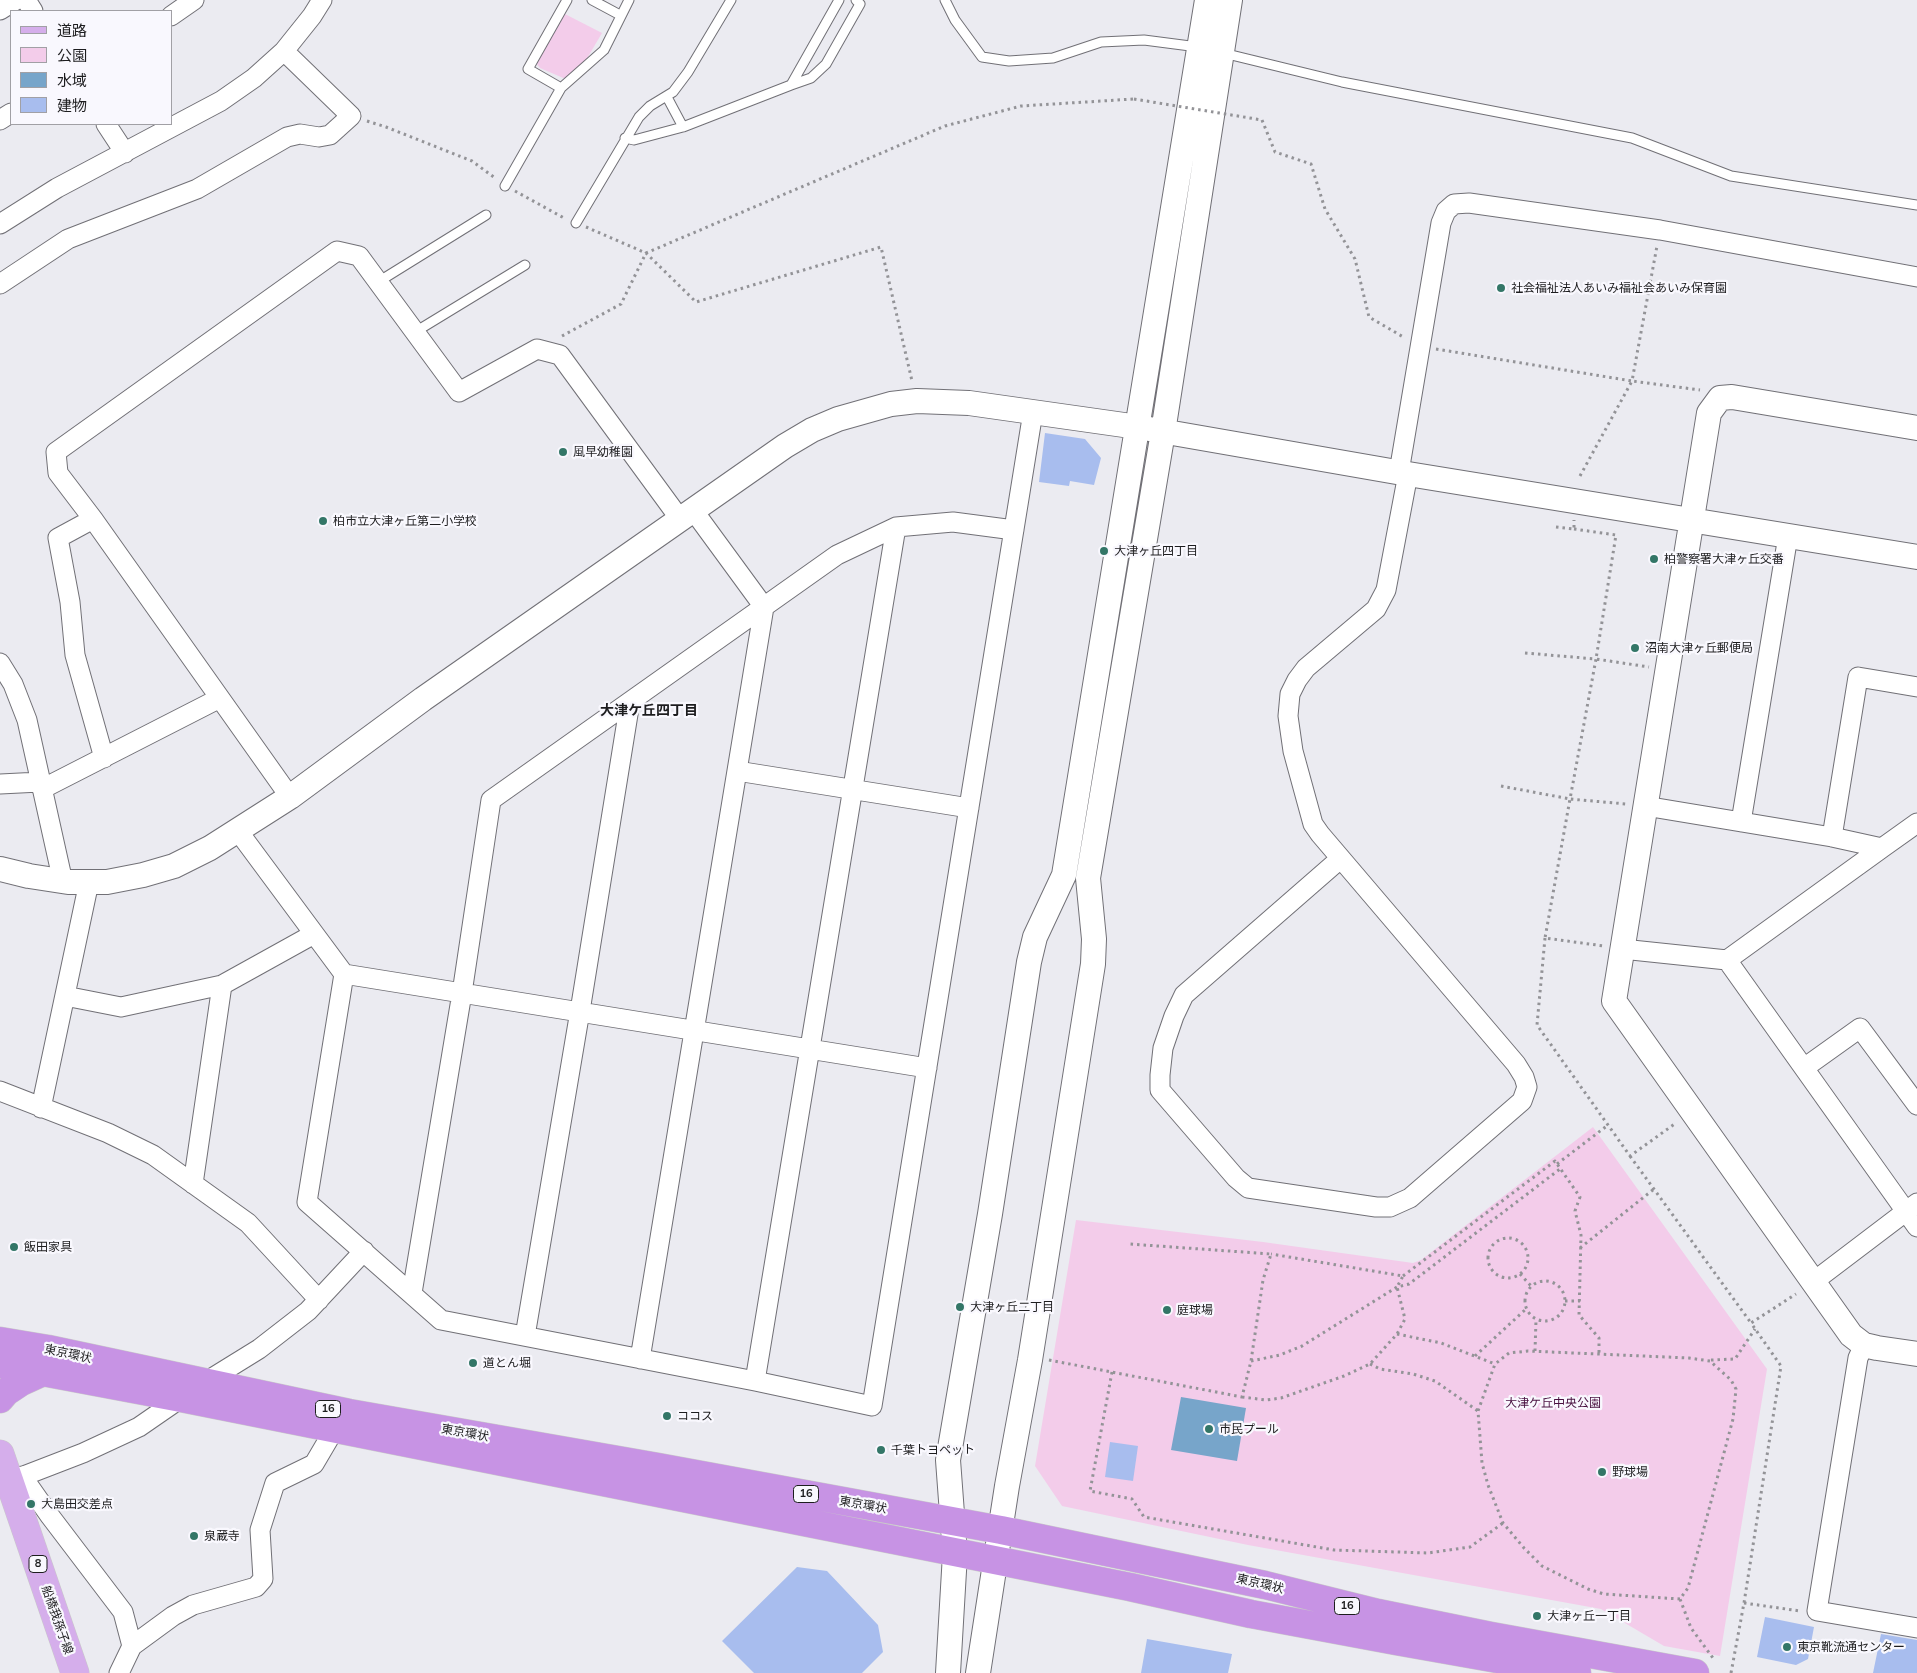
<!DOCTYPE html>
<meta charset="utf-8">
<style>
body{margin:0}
#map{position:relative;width:1917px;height:1673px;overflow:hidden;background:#ebebf1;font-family:Mulish,"Noto Sans JP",sans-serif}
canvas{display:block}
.legend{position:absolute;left:10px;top:10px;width:162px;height:115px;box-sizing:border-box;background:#f9f8fe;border:1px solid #a1a0a5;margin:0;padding:6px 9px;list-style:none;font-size:15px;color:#1d1d1f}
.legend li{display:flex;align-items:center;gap:10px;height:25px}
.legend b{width:25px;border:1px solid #a1a0a5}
</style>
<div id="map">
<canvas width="1917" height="1673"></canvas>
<ul class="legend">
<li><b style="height:6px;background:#d5aeeb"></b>道路</li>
<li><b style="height:14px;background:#f3ccea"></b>公園</li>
<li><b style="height:14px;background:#77a5ca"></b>水域</li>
<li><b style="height:14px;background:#a8bdee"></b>建物</li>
</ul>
</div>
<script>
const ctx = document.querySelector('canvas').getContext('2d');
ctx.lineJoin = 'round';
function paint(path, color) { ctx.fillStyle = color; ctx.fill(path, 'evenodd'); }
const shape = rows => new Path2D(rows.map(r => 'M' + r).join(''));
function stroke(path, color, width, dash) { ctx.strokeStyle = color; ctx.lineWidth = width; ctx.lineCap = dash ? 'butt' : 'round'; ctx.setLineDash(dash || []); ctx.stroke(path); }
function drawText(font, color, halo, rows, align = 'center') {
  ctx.font = font + ' Mulish,"Noto Sans JP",sans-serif'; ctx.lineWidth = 4.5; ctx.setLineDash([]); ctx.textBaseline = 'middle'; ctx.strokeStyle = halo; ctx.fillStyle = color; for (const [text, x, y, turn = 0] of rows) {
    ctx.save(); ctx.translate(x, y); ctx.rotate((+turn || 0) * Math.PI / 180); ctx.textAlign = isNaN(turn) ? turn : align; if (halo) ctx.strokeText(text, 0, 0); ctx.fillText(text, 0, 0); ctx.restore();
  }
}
paint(shape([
 [563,13,602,33,582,67,568,80,540,68,536,63],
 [1593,1127,1767,1369,1720,1656,1664,1646,1601,1609,1248,1545,1062,1506,1035,1466,1076,1220,1263,1242,1413,1263,1421,1260]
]), '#f3ccea');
paint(shape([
 [1181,1397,1246,1408,1237,1461,1171,1450]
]), '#77a5ca');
paint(shape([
 [1045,433,1085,439,1101,458,1094,485,1070,481,1069,486,1039,482],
 [1110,1442,1138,1446,1133,1481,1105,1477],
 [797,1567,827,1571,878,1625,883,1652,862,1673,754,1673,722,1641],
 [1765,1617,1814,1627,1808,1659,1796,1665,1757,1657],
 [1881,1634,1917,1640,1917,1673,1873,1673],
 [1147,1639,1232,1654,1228,1673,1141,1673]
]), '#a8bdee');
const service = shape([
 [592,0,620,15],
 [945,0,955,20,982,57,1009,61,1053,58,1101,42,1144,40,1198,47],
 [1223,53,1342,82,1632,138,1731,176,1917,205],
 [791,85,811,78,826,64,860,4,856,0],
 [561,88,528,69,567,0],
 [667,97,683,127],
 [625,138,634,140,683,127,791,85,839,0],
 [505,186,561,88,604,50,629,0],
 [576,223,639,117,650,106,673,92,688,72,731,0],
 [378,282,486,215],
 [415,332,525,265]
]);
const minor = shape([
 [26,0,33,11],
 [0,10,16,0],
 [171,16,194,0],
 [0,120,11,113],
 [106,124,125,153],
 [0,224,57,188,221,101,254,78,284,51,312,16,322,0],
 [0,284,68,239,197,189,287,137,300,134,319,137,330,135,351,116,284,51],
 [1399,472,1441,223,1446,211,1454,204,1469,203,1660,230,1917,277],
 [93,519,58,473,56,452,337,251,359,256,459,392,537,349,560,355,680,519],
 [0,663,13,684,27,720,63,882],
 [104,758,75,655,70,602,58,538,93,519,290,797],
 [737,771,969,808],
 [0,784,40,782],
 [42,789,220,698],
 [1645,806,1832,837,1882,848,1917,823],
 [1741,822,1788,536],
 [238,831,344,974,927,1068],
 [1832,837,1858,677,1917,687],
 [1340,859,1184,995,1174,1016,1163,1048,1160,1075,1160,1090,1236,1178,1248,1188,1376,1207,1390,1207,1410,1198,1522,1101,1527,1087,1524,1077,1516,1064,1320,834,1313,824,1293,751,1288,716,1290,694,1297,680,1306,668,1376,609,1386,590,1408,474],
 [1622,949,1727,960,1882,848],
 [1727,960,1917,1227],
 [344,974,307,1202,441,1320,755,1381,872,1406,1033,412],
 [65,996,121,1007,222,985,314,934],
 [1804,1068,1860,1028,1917,1105],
 [0,1091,108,1133,153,1155,248,1223,319,1300],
 [41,1108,89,882],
 [193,1184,222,985],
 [1813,1282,1917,1203],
 [412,1293,462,993,491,800,837,555,896,527,953,522,1014,530],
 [525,1336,580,1011,630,702],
 [1864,1345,1858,1358,1817,1611,1917,1628],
 [640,1359,764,607,693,510],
 [755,1381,896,527],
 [204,1383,259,1349,308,1311,364,1251],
 [22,1476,50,1516,123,1612,132,1646],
 [13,1480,83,1453,139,1427,181,1398],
 [119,1673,132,1646,173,1616,193,1605,256,1587,263,1579,260,1530,275,1483,314,1464,334,1430]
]);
const tertiary = shape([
 [1917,428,1732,397,1720,398,1709,413,1614,1001,1851,1335,1864,1345,1877,1348,1917,1354],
 [0,869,29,876,68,882,107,882,143,875,174,866,210,848,290,797,423,699,785,446,812,430,838,419,891,404,917,401,969,403,1138,427,1408,474,1917,557],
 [948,1673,955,1554,948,1460,990,1214,1029,962,1035,937,1064,875,1207,0],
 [978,1673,1007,1486,1030,1360,1093,964,1094,939,1088,878,1163,432,1230,0]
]);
const primary = shape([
 [0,1454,75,1673]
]);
const trunk = shape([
 [0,1341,48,1349,349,1413,658,1467,1001,1530,1265,1585,1378,1613,1491,1636,1695,1673],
 [0,1364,181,1398,1130,1587,1251,1614,1396,1641,1577,1673],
 [0,1399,6,1392,21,1382,43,1372]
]);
stroke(service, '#717076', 11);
stroke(minor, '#717076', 21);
stroke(tertiary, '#717076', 26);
stroke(primary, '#c9c9c9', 29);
stroke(trunk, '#c9c9c9', 29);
stroke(shape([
 [1262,120,1275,152,1311,164,1325,209,1355,259,1369,317,1405,338],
 [367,121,386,127,472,161,495,178],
 [515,191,564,218],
 [586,227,646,253,945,126,1021,106,1134,99],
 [562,336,621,304,646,253,696,302,881,247,912,381],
 [1436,349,1632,381,1657,246],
 [1580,476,1632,381,1700,390],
 [1556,527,1574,529,1574,520],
 [1574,529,1616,535,1596,659,1649,667],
 [1525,653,1596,659,1570,799,1626,804],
 [1501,786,1570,799,1545,938,1604,946],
 [1545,938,1537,1025,1630,1156,1676,1123],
 [1630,1156,1751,1323],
 [1557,1164,1608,1125],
 '1488 1258a20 20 0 1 1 40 0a20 20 0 1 1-40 0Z',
 [1580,1248,1654,1189],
 [1520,1274,1532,1287],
 [1403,1276,1555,1161,1580,1197,1575,1211,1581,1235,1579,1315,1599,1338,1599,1354],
 '1525 1301a20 20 0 1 1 40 0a20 20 0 1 1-40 0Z',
 [1565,1301,1580,1301],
 [1397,1334,1441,1343,1495,1364],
 [1535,1351,1536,1320],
 [1475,1356,1526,1309],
 [1049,1360,1242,1397,1251,1361,1263,1280,1271,1254,1130,1244],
 [1711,1360,1735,1359,1755,1329],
 [1251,1361,1280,1355,1302,1346,1397,1287,1409,1284,1560,1169],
 [1370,1364,1380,1369,1413,1374,1435,1381,1478,1411],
 [1112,1372,1090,1491,1132,1499,1144,1517,1334,1550,1428,1553,1470,1547,1503,1523],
 [1242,1397,1266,1400,1281,1398,1344,1376,1370,1364,1397,1334,1405,1319,1397,1287,1403,1276,1271,1254],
 [1680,1599,1604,1594,1588,1589,1542,1566,1524,1548,1503,1523,1488,1485,1482,1463,1478,1411,1495,1364,1509,1353,1528,1351,1689,1358,1710,1361,1731,1380,1736,1389,1733,1419,1688,1588,1680,1599,1691,1628,1713,1658],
 [1744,1603,1800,1611],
 [1731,1673,1744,1603,1781,1366,1751,1323,1796,1294]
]), '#939397', 3, [2.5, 4]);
stroke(service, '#fff', 9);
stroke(minor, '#fff', 19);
stroke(tertiary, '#fff', 24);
stroke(primary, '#d5aeeb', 28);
stroke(trunk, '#c793e4', 28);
stroke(shape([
 [1134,99,1262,120]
]), '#939397', 3, [2.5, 4]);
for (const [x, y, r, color] of [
 [1501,288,5,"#337667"],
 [563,452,5,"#337667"],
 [323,521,5,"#337667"],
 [1104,551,5,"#337667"],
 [1654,559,5,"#337667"],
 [1635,648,5,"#337667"],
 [14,1247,5,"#337667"],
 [960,1307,5,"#337667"],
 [1167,1310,5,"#337667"],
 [473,1363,5,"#337667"],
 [667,1416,5,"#337667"],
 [1209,1429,5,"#337667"],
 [881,1450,5,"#337667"],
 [1602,1472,5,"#337667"],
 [31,1504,5,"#337667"],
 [194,1536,5,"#337667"],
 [1537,1616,5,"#337667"],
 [1787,1647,5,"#337667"]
]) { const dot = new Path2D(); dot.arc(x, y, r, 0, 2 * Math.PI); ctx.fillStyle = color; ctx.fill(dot); stroke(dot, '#f9f8fe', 2); }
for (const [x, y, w] of [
 [328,1409,25],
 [806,1494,25],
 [38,1564,18],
 [1347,1606,25]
]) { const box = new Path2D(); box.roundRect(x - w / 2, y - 8.5, w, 17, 4); ctx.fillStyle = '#f9f8fe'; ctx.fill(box); stroke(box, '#1d1d1f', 1); }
drawText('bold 11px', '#1d1d1f', null, [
 ["16",328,1409],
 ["16",806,1494],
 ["8",38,1564],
 ["16",1347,1606]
]);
drawText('12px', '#1d1d1f', '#f9f8fe', [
 ["社会福祉法人あいみ福祉会あいみ保育園",1511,288],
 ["風早幼稚園",573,452],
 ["柏市立大津ヶ丘第二小学校",333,521],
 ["大津ヶ丘四丁目",1114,551],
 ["柏警察署大津ヶ丘交番",1664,559],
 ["沼南大津ヶ丘郵便局",1645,648],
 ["飯田家具",24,1247],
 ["大津ヶ丘二丁目",970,1307],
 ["庭球場",1177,1310],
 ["道とん堀",483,1363],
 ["ココス",677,1416],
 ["市民プール",1219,1429],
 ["千葉トヨペット",891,1450],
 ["野球場",1612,1472],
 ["大島田交差点",41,1504],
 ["泉蔵寺",204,1536],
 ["大津ヶ丘一丁目",1547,1616],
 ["東京靴流通センター",1797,1647]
], 'left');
drawText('12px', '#1d1d1f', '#f9f8fe', [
 ["東京環状",68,1354,12],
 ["東京環状",465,1433,10],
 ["東京環状",863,1505,10],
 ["東京環状",1260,1584,13],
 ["船橋我孫子線",57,1620,71]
]);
drawText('12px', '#480f3f', '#f9f8fe', [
 ["大津ケ丘中央公園",1553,1403]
]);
drawText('bold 14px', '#1d1d1f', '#f9f8fe', [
 ["大津ケ丘四丁目",649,711]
]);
</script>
